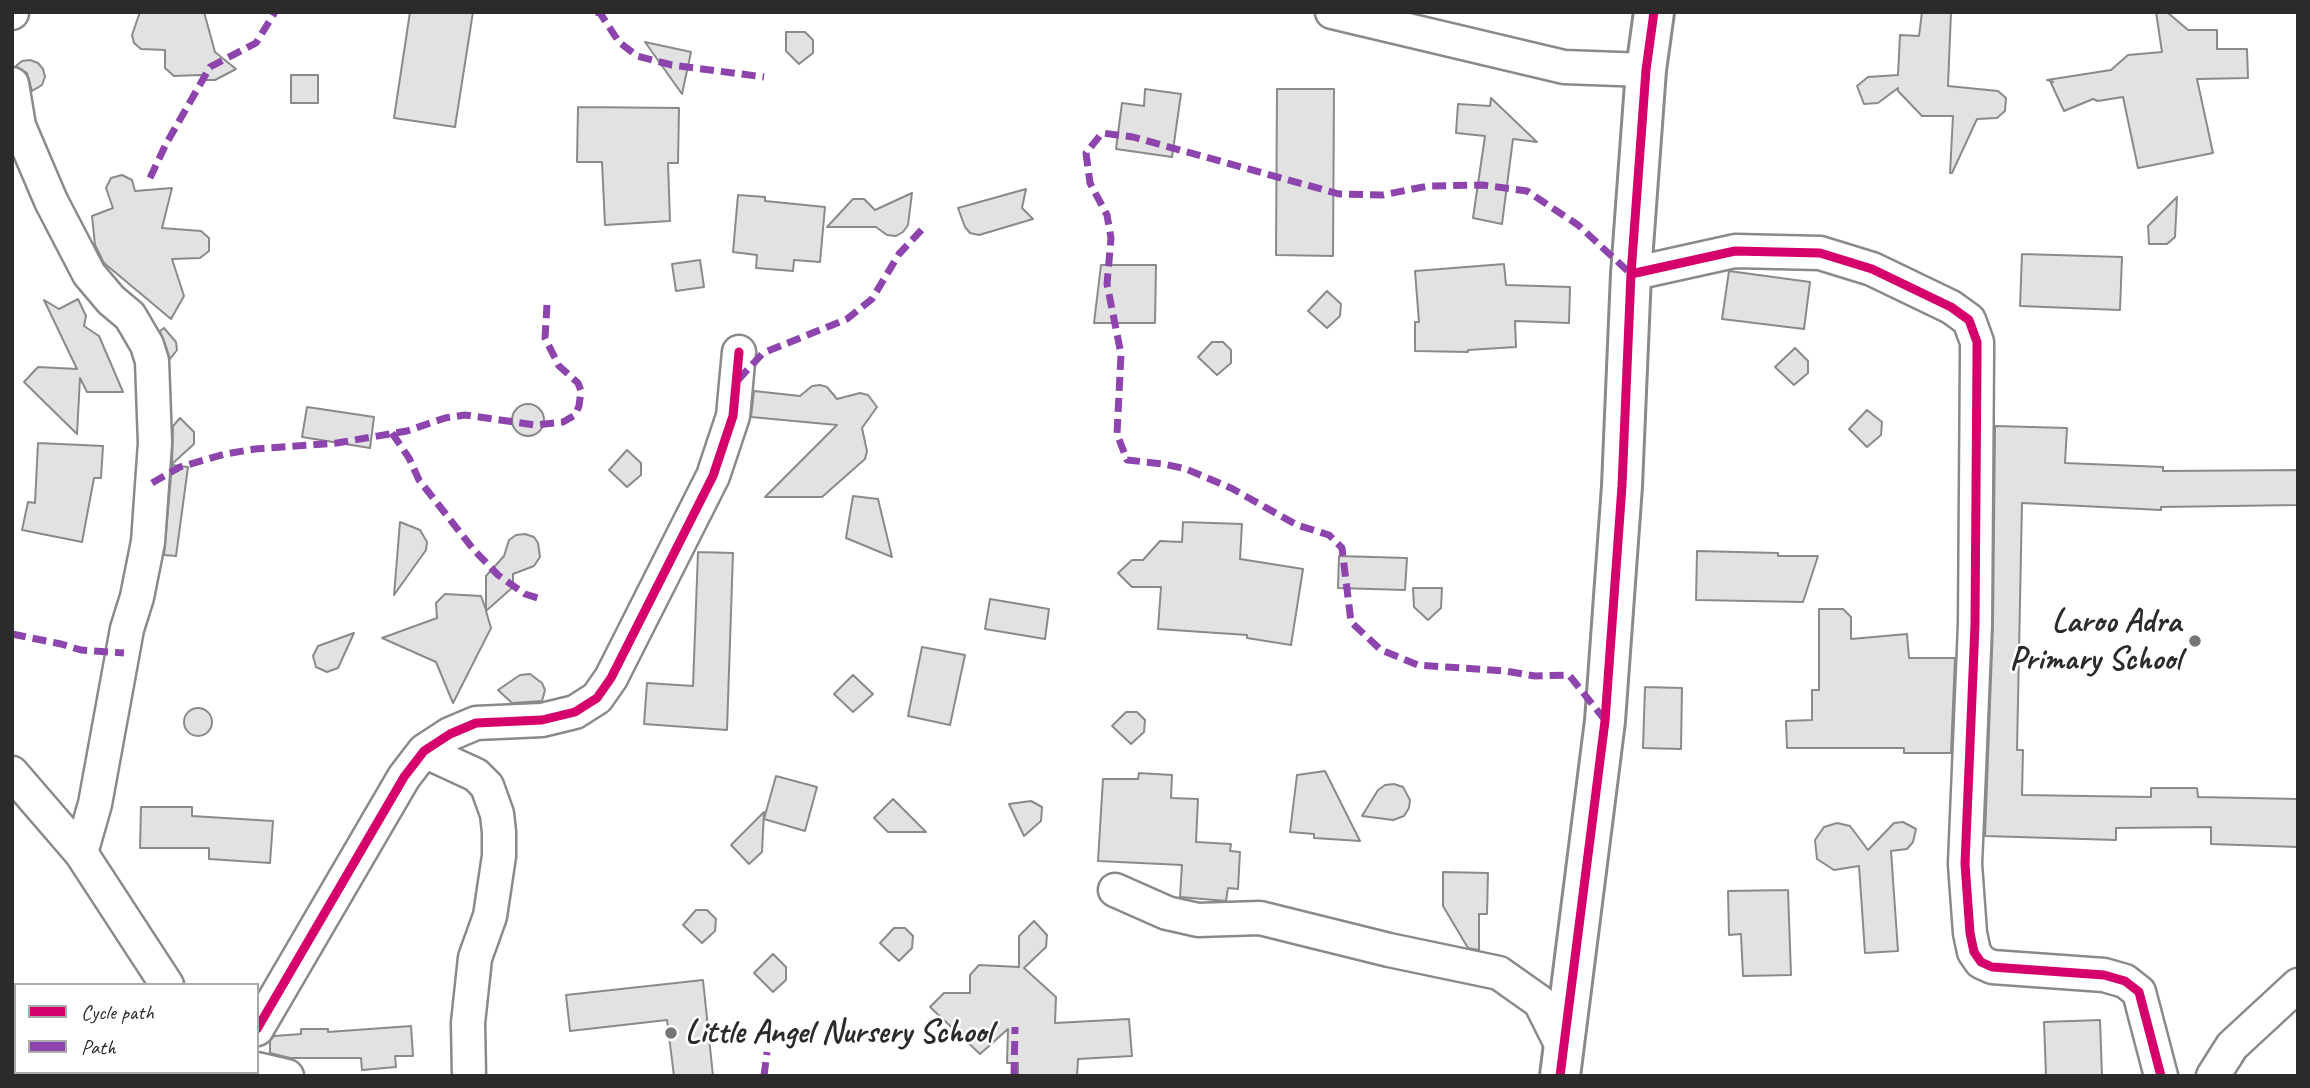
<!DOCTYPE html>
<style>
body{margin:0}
#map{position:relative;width:2310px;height:1088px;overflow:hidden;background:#fff;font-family:Caveat,sans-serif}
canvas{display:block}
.frame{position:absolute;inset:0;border:14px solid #2b2b2b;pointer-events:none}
.legend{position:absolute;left:14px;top:983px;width:245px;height:91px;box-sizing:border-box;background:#fff;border:2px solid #aaa;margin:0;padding:9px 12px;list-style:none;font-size:21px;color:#2b2b2b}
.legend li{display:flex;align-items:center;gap:14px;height:35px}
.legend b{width:35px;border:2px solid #aaa}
</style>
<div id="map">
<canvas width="2310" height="1088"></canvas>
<div class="frame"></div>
<ul class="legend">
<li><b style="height:9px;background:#d6006c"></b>Cycle path</li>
<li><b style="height:9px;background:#8e44ad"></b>Path</li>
</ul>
</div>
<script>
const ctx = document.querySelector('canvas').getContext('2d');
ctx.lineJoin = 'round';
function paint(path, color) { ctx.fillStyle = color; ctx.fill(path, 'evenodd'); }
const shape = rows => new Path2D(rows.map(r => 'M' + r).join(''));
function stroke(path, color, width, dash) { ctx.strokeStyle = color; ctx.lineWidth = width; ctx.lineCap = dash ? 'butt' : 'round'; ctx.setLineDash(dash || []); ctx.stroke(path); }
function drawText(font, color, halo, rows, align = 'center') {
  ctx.font = font + ' Caveat,sans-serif'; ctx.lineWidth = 5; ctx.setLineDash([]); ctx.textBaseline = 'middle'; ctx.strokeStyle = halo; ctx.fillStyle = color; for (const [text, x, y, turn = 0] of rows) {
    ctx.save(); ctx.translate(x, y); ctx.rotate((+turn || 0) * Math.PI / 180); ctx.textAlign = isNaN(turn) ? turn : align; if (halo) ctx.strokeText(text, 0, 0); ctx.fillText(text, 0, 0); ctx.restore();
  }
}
const building = shape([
 [140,12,204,12,215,52,236,69,215,80,206,80,201,75,174,76,165,68,165,50,141,49,134,43,132,35,140,12],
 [410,12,473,12,455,127,394,118,410,12],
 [1922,12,1951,12,1948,86,1998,91,2006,98,2005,111,1997,118,1977,119,1952,173,1950,173,1953,116,1922,116,1898,91,1898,88,1878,103,1864,104,1857,86,1868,77,1898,75,1900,35,1919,36,1922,12],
 [2156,12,2167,12,2188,30,2217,30,2217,49,2247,49,2248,78,2197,79,2213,153,2138,168,2123,97,2098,101,2093,99,2064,111,2051,83,2053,82,2047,80,2111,70,2128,55,2162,52,2156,12],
 [786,32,805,32,813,40,813,53,799,64,786,51,786,32],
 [645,42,691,52,682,94,645,42],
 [30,60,38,63,43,69,45,77,42,85,32,91,27,73,16,66,22,61,30,60],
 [291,75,318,75,318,103,291,103,291,75],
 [1145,89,1181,94,1172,157,1116,149,1122,103,1144,106,1145,89],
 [1277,89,1334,89,1333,256,1276,255,1277,89],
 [1491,98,1537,142,1513,139,1502,224,1473,218,1485,136,1456,133,1458,104,1490,106,1491,98],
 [578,107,679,108,678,163,668,163,670,221,605,225,602,162,577,162,578,107],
 [122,175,132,180,135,191,172,188,162,228,201,231,209,238,209,251,200,258,172,259,184,296,171,319,104,263,95,245,92,216,113,208,106,188,111,178,122,175],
 [1026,189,1022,208,1033,219,979,235,970,233,965,227,958,208,1026,189],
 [912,193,908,225,903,232,896,236,887,235,876,227,827,227,853,199,864,199,875,210,912,193],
 [738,195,765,197,765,201,825,207,820,262,794,260,793,271,756,268,757,255,733,252,738,195],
 [2177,197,2175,237,2167,244,2149,244,2148,226,2177,197],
 [2022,254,2122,257,2120,310,2020,306,2022,254],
 [700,260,704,287,676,291,672,264,700,260],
 [1504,264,1506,285,1570,287,1569,323,1515,321,1516,347,1468,350,1468,352,1415,351,1415,322,1419,322,1415,271,1504,264],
 [1101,265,1156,265,1155,323,1094,323,1101,265],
 [1729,271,1810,282,1804,329,1722,319,1729,271],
 [1327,291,1341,304,1340,316,1327,328,1308,311,1327,291],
 [78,299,86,316,84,326,99,336,123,392,87,392,80,378,77,434,24,382,38,367,77,369,44,300,59,309,78,299],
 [164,328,176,342,177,350,170,359,160,331,164,328],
 [1212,342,1223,342,1231,350,1231,363,1217,375,1198,357,1212,342],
 [1795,348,1808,361,1808,373,1794,385,1775,367,1795,348],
 [820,385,827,387,837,399,860,393,868,395,877,407,862,428,867,451,865,459,822,497,765,497,837,425,751,417,754,391,800,396,812,386,820,385],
 '512 420a16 16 0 1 1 32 0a16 16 0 1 1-32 0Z',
 [307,407,374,417,370,448,302,437,307,407],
 [1867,410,1882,422,1881,435,1867,447,1849,429,1867,410],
 [180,418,194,432,194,444,172,464,173,426,180,418],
 [1995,426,2067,428,2065,463,2163,467,2163,471,2298,470,2298,505,2161,507,2161,510,2022,503,2017,750,2023,750,2022,795,2151,797,2151,788,2197,788,2198,797,2298,799,2298,847,2211,844,2211,827,2116,828,2116,840,1985,836,1993,625,1995,426],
 [38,443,103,446,101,478,94,478,82,542,22,530,28,502,35,503,38,443],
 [627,450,641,463,641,475,627,487,609,470,627,450],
 [172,465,188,467,176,556,164,555,172,465],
 [853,496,878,499,892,557,846,538,853,496],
 [400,522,420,530,427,542,426,550,394,595,400,522],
 [1183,522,1242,524,1240,559,1303,569,1291,645,1247,638,1247,635,1158,629,1161,587,1132,587,1118,573,1132,560,1143,560,1160,541,1182,542,1183,522],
 [525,534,534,537,538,543,540,557,534,566,513,574,513,587,486,611,491,628,453,703,436,662,382,638,437,618,436,603,445,594,481,596,486,610,486,576,504,556,509,540,516,535,525,534],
 [1697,551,1778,553,1778,556,1818,556,1803,602,1696,600,1697,551],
 [698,552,733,553,727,730,644,724,647,683,693,686,698,552],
 [1339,556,1407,558,1405,590,1338,588,1339,556],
 [1413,588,1442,588,1441,608,1428,620,1414,607,1413,588],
 [990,599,1049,609,1045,639,985,629,990,599],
 [1819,609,1843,609,1851,617,1851,639,1907,634,1909,658,1955,658,1951,753,1904,753,1904,748,1787,748,1786,721,1812,720,1812,690,1819,690,1819,609],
 [354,633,338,668,327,672,316,667,313,656,318,646,354,633],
 [922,647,965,655,950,725,908,716,922,647],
 [530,674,542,683,545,690,542,701,512,703,498,690,520,675,530,674],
 [853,675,873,694,853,712,834,694,853,675],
 [1645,687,1682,688,1681,749,1643,748,1645,687],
 '184 722a14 14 0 1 1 28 0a14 14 0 1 1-28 0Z',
 [1126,712,1137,712,1145,720,1144,732,1131,744,1112,726,1126,712],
 [1325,771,1360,841,1314,838,1314,834,1290,832,1297,775,1325,771],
 [1139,773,1172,775,1171,798,1198,799,1196,842,1231,844,1230,851,1240,852,1238,889,1228,888,1226,901,1180,897,1182,865,1098,861,1103,779,1138,779,1139,773],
 [776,776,817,787,805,831,764,819,776,776],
 [1394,784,1403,787,1410,800,1409,808,1404,816,1393,820,1362,816,1378,790,1385,785,1394,784],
 [893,799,926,832,888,832,874,818,893,799],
 [1031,801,1042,807,1041,821,1024,836,1009,804,1031,801],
 [141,807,192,807,192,816,273,821,270,863,209,859,209,848,140,848,141,807],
 [764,812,762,852,749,864,731,845,764,812],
 [1903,822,1916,829,1913,842,1907,849,1891,851,1898,951,1865,953,1859,866,1834,870,1817,859,1815,840,1824,827,1837,823,1850,826,1868,850,1894,823,1903,822],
 [1443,872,1488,873,1487,914,1479,914,1479,950,1468,948,1443,906,1443,872],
 [1788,890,1791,975,1743,976,1741,934,1729,935,1728,891,1788,890],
 [696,910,707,910,716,919,715,931,702,943,683,925,696,910],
 [1034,921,1047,935,1046,947,1024,968,1056,997,1055,1023,1129,1019,1132,1056,1078,1059,1077,1076,1018,1076,1018,1063,1007,1063,1008,1029,980,1054,930,1007,944,993,970,993,970,975,979,965,1019,967,1019,936,1034,921],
 [894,928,905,928,913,936,912,948,899,961,880,943,894,928],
 [773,954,786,967,786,980,773,992,754,973,773,954],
 [703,980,713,1076,674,1076,667,1020,570,1031,566,995,703,980],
 [2100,1020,2102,1076,2046,1076,2044,1022,2100,1020],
 [411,1026,413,1056,395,1056,396,1067,362,1070,361,1058,290,1058,270,1053,270,1041,274,1036,301,1034,301,1029,328,1029,328,1032,411,1026]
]);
paint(building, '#e2e2e2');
stroke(building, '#8a8a8a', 2);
const street = shape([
 [1332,12,1564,67,1646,70],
 [12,13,12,12],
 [12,84,19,126,51,201,89,274,111,300,130,316,147,345,152,361,155,443,148,542,137,597,127,629,95,804,81,853],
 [1631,274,1735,251,1820,253,1872,269,1951,307,1969,320,1977,342,1977,356,1975,625,1965,864,1970,933,1974,952,1981,962,1992,967,2104,975,2125,981,2139,992,2161,1076],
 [424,751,476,775,487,786,497,814,499,832,499,856,490,916,475,958,468,1023,469,1076],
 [12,773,81,853,167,985],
 [1115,890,1167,913,1198,920,1260,918,1389,950,1499,973,1540,1002,1564,1050],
 [257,1029,404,777,424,751,450,734,476,723,542,720,575,712,597,698,611,678,713,476,733,416,739,352],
 [257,1069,287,1076],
 [232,1076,234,1072],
 [2213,1076,2232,1046,2298,985]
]);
const secondary = shape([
 [1560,1076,1605,721,1622,486,1631,274,1646,70,1654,12]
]);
stroke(street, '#8a8a8a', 37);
stroke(secondary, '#8a8a8a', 44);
stroke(street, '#fff', 32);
stroke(secondary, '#fff', 38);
stroke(shape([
 [596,12,600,13,619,42,637,56,672,65,764,77],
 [150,178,166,144,210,67,256,43,275,12],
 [738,380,763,353,847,319,872,299,899,254,926,225],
 [392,433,409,458,419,480,474,550,498,575,525,594,538,598],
 [152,483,180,467,225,454,255,449,337,443,407,431,445,418,465,415,535,425,563,422,575,415,579,406,581,391,578,383,559,366,545,338,547,305],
 [12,634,61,644,81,650,124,653],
 [1605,720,1569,675,1535,676,1505,671,1418,665,1381,650,1351,622,1342,548,1329,535,1297,525,1231,488,1186,469,1164,464,1127,460,1117,434,1121,354,1107,284,1111,238,1107,215,1090,183,1086,153,1102,133,1133,137,1339,194,1383,195,1428,186,1483,185,1527,191,1578,225,1631,274],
 [117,1076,119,1072],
 [764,1076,767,1052],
 [1014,1076,1015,1027]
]), '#8e44ad', 7, [14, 7]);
stroke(shape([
 [1631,274,1735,251,1820,253,1872,269,1951,307,1969,320,1977,342,1977,356,1975,625,1965,864,1970,933,1974,952,1981,962,1992,967,2104,975,2125,981,2139,992,2161,1076],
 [257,1029,404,777,424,751,450,734,476,723,542,720,575,712,597,698,611,678,713,476,733,416,739,352],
 [1560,1076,1605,721,1622,486,1631,274,1646,70,1654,12]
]), '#d6006c', 9);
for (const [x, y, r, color] of [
 [2195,641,7,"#757575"],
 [671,1033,7,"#757575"]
]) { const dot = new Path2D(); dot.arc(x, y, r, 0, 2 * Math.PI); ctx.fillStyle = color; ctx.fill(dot); stroke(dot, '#fff', 2.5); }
drawText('bold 33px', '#2b2b2b', '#fff', [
 ["Laroo Adra",2181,622],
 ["Primary School",2181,660],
 ["Little Angel Nursery School",685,1033,"left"]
], 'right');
</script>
